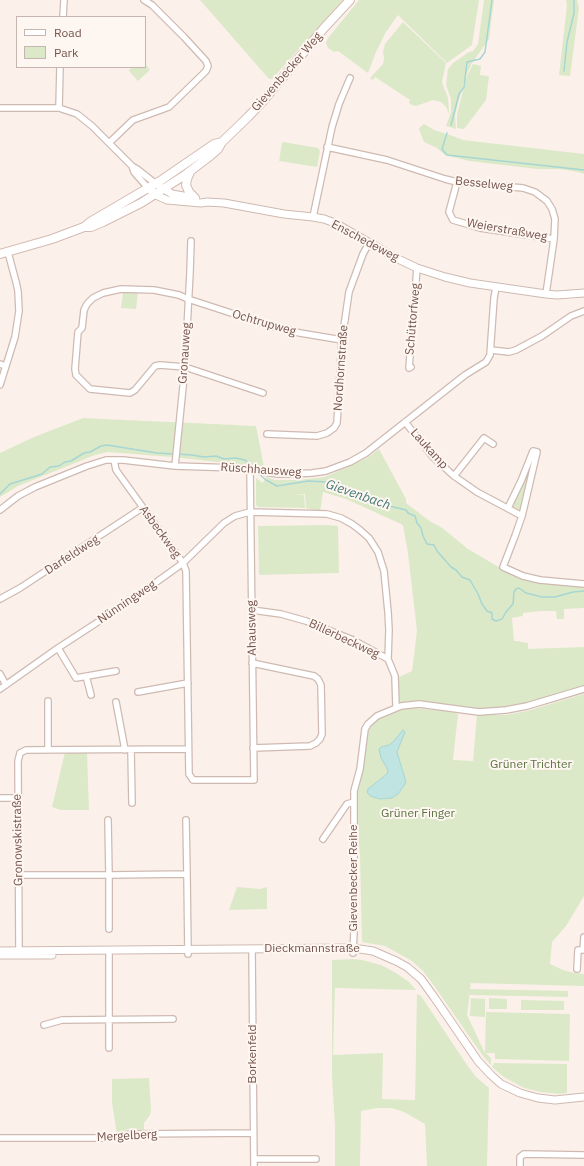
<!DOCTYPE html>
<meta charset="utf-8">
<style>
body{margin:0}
#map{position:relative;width:584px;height:1166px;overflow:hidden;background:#fbf1ea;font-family:"IBM Plex Sans",sans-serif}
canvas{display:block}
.legend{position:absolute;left:16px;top:16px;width:130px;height:52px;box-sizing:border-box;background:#fef6f0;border:1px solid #c7b5af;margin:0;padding:5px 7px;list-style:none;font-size:12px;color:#75544e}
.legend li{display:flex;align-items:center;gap:8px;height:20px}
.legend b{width:20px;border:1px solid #c7b5af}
</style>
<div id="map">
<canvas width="584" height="1166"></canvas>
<ul class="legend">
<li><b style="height:5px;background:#fff"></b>Road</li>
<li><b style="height:11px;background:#dce9c8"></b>Park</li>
</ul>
</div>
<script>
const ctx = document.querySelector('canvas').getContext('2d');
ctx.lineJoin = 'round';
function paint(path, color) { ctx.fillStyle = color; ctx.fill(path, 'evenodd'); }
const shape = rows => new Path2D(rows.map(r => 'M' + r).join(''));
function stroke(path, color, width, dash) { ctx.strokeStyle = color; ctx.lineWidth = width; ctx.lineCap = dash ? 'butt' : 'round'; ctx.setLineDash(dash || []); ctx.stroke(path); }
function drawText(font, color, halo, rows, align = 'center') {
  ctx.font = font + ' "IBM Plex Sans",sans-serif'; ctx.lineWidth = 4; ctx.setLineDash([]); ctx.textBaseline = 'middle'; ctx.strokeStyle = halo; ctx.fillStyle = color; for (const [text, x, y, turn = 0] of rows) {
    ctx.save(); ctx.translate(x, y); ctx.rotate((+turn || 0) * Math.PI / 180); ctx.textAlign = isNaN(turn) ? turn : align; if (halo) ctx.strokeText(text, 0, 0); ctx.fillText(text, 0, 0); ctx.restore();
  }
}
paint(shape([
 [200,0,343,0,272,79,269,79],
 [359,0,479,0,472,45,447,63,398,15,386,32,376,52,368,73,338,51,334,52,328,48,326,43,328,38],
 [484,0,494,0,489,39,472,63,465,78,455,115,456,129,446,126,451,112,451,99,446,85,448,69,453,63,469,52,473,51,478,44],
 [566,0,577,0,579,8,570,76,559,75,567,5],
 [403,22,446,63,442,82,444,88,448,98,449,112,448,113,447,108,441,102,433,100,416,106,412,105,409,103,410,100,375,77,373,80,370,78,383,64,384,58,383,52,385,44],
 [145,64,150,70,138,81,129,71,129,70,132,67,145,67],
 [473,64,481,66,480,75,489,76,486,100,464,129,457,128,457,115,466,78],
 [424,124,434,130,453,136,463,140,584,154,584,174,578,172,559,169,537,169,469,161,445,155,437,148,424,142,420,132,419,128],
 [283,142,318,148,320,151,317,167,279,161,282,143],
 [138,292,136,309,121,308,123,293],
 [83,418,256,426,264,467,172,457,108,452,95,455,18,486,0,497,0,453,34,437],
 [379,449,406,499,406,503,431,522,441,527,468,549,502,569,523,578,584,582,584,608,564,609,564,619,557,619,556,611,540,611,523,613,523,616,512,618,514,641,486,641,516,641,528,643,528,649,584,647,584,686,526,704,506,708,480,710,395,705,395,679,412,671,417,631,408,553,403,525,346,499,323,492,320,512,306,508,305,494,294,495,304,495,305,508,258,507,256,505,256,478,263,483,265,478,268,477,274,480,298,480,325,477,352,465,370,456],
 [525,476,528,477,519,512,510,508],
 [327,525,338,526,339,573,259,575,258,526],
 [584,694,584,896,566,926,552,942,550,964,563,970,575,973,584,974,584,986,471,983,470,989,568,991,568,997,470,995,470,992,467,1015,485,1053,486,1012,570,1014,569,1061,495,1059,495,1053,486,1053,491,1058,491,1065,483,1056,430,980,423,971,412,961,385,946,362,942,360,855,355,802,367,730,372,721,394,709,411,706,413,708,453,712,458,714,453,760,473,761,477,715,506,715,527,711],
 [65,752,87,752,89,810,61,810,52,807],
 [237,887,260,889,267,887,267,909,229,910],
 [353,959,362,960,381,965,396,973,409,982,416,990,335,988,333,1055,383,1053,382,1099,415,1100,417,994,421,996,467,1065,476,1077,489,1088,487,1166,427,1166,425,1124,404,1112,392,1108,377,1108,361,1111,360,1166,335,1166,335,1127,332,1076,332,960],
 [471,998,485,999,485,1017,470,1016],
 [489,998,507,999,507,1009,489,1009],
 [521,1000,564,1001,564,1010,521,1010],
 [494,1063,567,1064,567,1093,559,1094,541,1092,524,1088,504,1077,492,1067],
 [149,1078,151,1111,150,1115,144,1123,144,1130,128,1129,117,1134,112,1103,112,1079]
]), '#dce9c8');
const water = shape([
 [403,730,405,732,397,752,406,782,404,786,398,794,392,798,380,799,370,796,367,792,368,789,387,774,388,770,381,758,379,749,381,747,389,745,393,742,403,730]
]);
paint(water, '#bfe4e2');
stroke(water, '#a6d6d3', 1);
stroke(shape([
 [564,71,567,42,574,13,574,0],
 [451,125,459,94,464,87,467,62,480,59,485,52,492,0],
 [447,133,442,149,447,155,584,170],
 [177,454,192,455,204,457,216,456,224,459,236,458,245,460,253,468],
 [259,474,266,480,277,486,308,481,327,482,339,489,362,495,368,501,406,510,408,513,415,516,417,523,421,528,423,536,427,544,434,545,437,551,451,567,456,570,462,577,470,580,478,594,482,604,487,611,492,613,492,619,496,621,502,619,506,612,513,604,514,592,516,589,519,588,526,593,542,597,555,597,573,592,584,591],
 [0,494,10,484,42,474,50,467,59,466,65,462,71,461,84,453,90,452,101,446,107,445,157,453,174,454]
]), '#a6d6d3', 1.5);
const minor = shape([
 [63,17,64,0],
 [0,108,59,108,77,114,92,126,132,166,137,169,156,184],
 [59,108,60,67],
 [109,143,133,120,169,107,206,71,208,66,206,61,184,37,152,5,144,0],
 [327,147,387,160,445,179,457,182,523,188,535,192,547,201,552,209,555,219,554,239,546,294],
 [132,166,134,172,148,188],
 [457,182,449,212,453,220,480,228,554,239],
 [313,217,332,127,339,104,350,78],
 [491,350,509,352,516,350,542,336,571,316,584,311],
 [0,364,6,366],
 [411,367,409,368,417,268],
 [0,385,15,337,19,311,18,291,16,282,9,256,7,252],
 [263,393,185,367,160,365,155,366,135,390,130,393,90,389,76,375,75,369,78,332,82,328,84,310,87,304,93,298,103,293,121,289,154,290,179,295,188,299,271,326,300,333,342,340],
 [405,422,433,457,454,476,477,492,522,516],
 [267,434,317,436,327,433,334,428,337,423,342,340,349,292,363,254,369,243],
 [114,460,116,470,183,563,186,571,189,774,193,780,254,780,250,470],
 [175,466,185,367,190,272,191,241],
 [454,476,484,438,493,444],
 [508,508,521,481,533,451,537,452,522,516,515,536,503,567,523,576,540,580,584,584],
 [0,510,18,496,35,487,87,466,106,460,123,460,175,466,237,468,278,474,292,474,312,473,326,471,350,462,366,453,465,375,486,362,490,355,494,298,496,287],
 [0,599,20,588,142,508],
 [252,610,281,614,306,621,353,640,388,659,395,676,396,707],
 [58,648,76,678,116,671],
 [252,663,314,676,318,679,321,685,322,734,320,739,316,743,310,746,253,748],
 [0,674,6,685],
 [86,676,91,695],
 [0,689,58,648,130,601,183,563,224,523,235,516,250,512,327,514,341,518,352,524,360,530,369,538,378,552,384,571,388,612,389,630,388,659],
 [138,692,188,683],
 [116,702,125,750],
 [48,750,48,701],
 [131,750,132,803],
 [0,798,18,798],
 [186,820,187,874],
 [323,839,347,804,354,802],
 [19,875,109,875,108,820],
 [109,929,109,875,187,874,188,954],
 [252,949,254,1166],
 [353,953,354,931,354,791,360,769,365,729,368,724,377,716,401,706,419,704,479,712,506,710,527,706,584,689],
 [19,954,18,761,20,753,26,750,188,749],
 [577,969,578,950,583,950,584,937],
 [44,1025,62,1020,173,1019],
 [109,1048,109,950],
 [0,1138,118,1138,129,1134,253,1133],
 [254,1159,316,1159],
 [520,1166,520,1157,524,1154,584,1155]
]);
const tertiary = shape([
 [160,187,172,194,189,197],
 [148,188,158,196,167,200,201,203,207,202,224,203,284,214,313,217,324,219,335,223,396,258,417,268,445,277,470,283,546,294,557,295,584,293],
 [0,951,353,948,373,951,396,961,407,967,421,979,434,997,478,1061,491,1075,501,1084,520,1093,538,1098,555,1100,584,1097],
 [0,955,52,955]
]);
const secondary = shape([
 [190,172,187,179,186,185,189,192,195,198],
 [84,227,91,227,103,222,141,203,185,175,210,156,218,149,222,142,248,117,263,101,324,28,350,0],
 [0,254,52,239,84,227,90,222,160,181,214,144,222,142]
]);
stroke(minor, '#cfbab2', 8);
stroke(tertiary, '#cfbab2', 9);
stroke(secondary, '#d5bab3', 10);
stroke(minor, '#fff', 5.5);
stroke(tertiary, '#fff', 7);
stroke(secondary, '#fff', 8);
drawText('12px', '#75544e', '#fef6f0', [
 ["Gievenbecker Weg",287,72,-49],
 ["Besselweg",484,184,6],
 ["Weierstraßweg",507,230,10],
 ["Enschedeweg",365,241,28],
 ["Schüttorfweg",413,319,-85],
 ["Ochtrupweg",264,323,16],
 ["Gronauweg",185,353,-86],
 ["Nordhornstraße",341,368,-86],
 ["Laukamp",429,449,48],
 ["Rüschhausweg",261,470,4],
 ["Asbeckweg",160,532,54],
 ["Darfeldweg",72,555,-33],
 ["Nünningweg",127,602,-34],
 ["Ahausweg",252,628,-91],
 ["Billerbeckweg",344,639,25],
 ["Gronowskistraße",18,840,-91],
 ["Gievenbecker Reihe",354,878,-90],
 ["Dieckmannstraße",312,949],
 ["Borkenfeld",253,1054,-90],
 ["Mergelberg",127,1136,-3]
]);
drawText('12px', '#5c7444', '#fef6f0', [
 ["Grüner Trichter",531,765],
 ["Grüner Finger",418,814]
]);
drawText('italic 13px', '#427977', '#fef6f0', [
 ["Gievenbach",358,495,19]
]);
</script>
